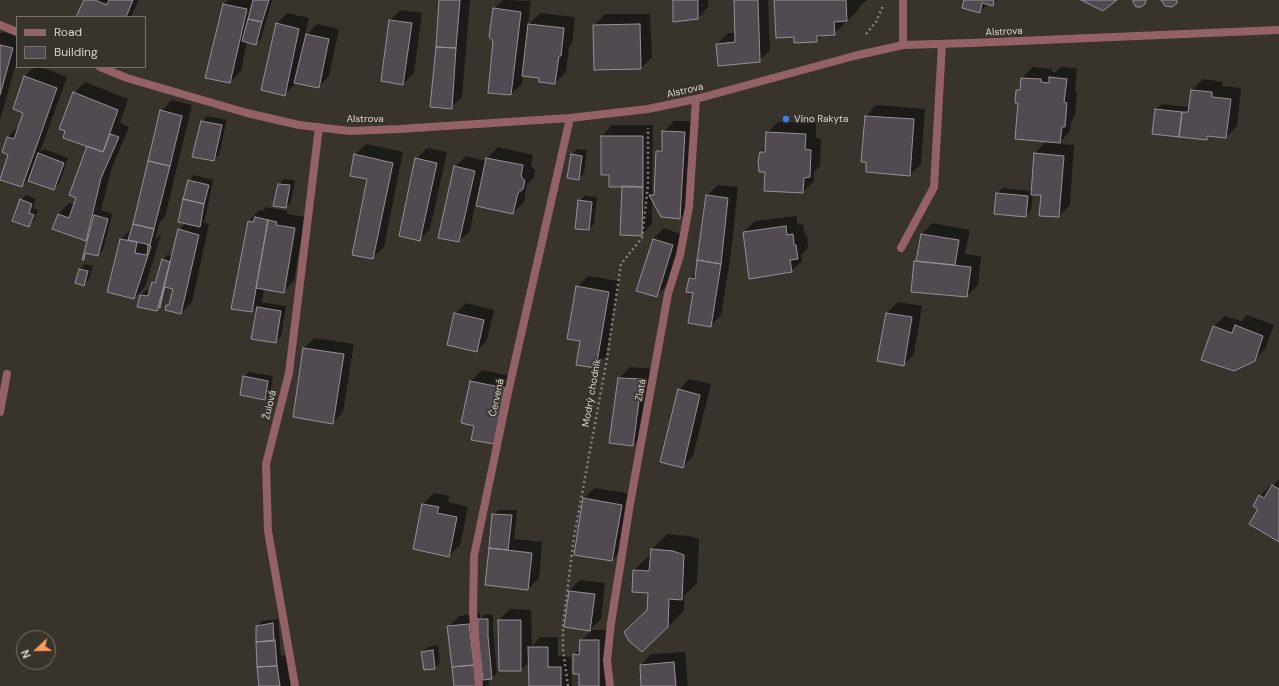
<!DOCTYPE html>
<meta charset="utf-8">
<style>
body{margin:0}
#map{position:relative;width:1279px;height:686px;overflow:hidden;background:#38332b;font-family:"DM Sans",sans-serif}
canvas{display:block}
.legend{position:absolute;left:16px;top:16px;width:130px;height:52px;box-sizing:border-box;background:#38332b;border:1px solid #78746d;margin:0;padding:5px 7px;list-style:none;font-size:12px;color:#d9d6d1}
.legend li{display:flex;align-items:center;gap:8px;height:20px}
.legend b{width:20px;border:1px solid #78746d}
.north{position:absolute;left:16px;top:630px;width:40px;height:40px;box-sizing:border-box;background:#38332b;border:1px solid #78746d;border-radius:50%;rotate:248deg;font-size:11px;font-weight:700;line-height:16px;text-align:center;color:#d9d6d1}
.north::after{content:'';display:block;margin:auto;width:14px;height:18px;background:#fd9c56;clip-path:polygon(50% 0,100% 100%,50% 72%,0 100%)}
</style>
<div id="map">
<canvas width="1279" height="686"></canvas>
<ul class="legend">
<li><b style="height:5px;background:#946166"></b>Road</li>
<li><b style="height:11px;background:#524a51"></b>Building</li>
</ul>
<div class="north">N</div>
</div>
<script>
const ctx = document.querySelector('canvas').getContext('2d');
ctx.lineJoin = 'round';
function paint(path, color) { ctx.fillStyle = color; ctx.fill(path, 'evenodd'); }
const shape = rows => new Path2D(rows.map(r => 'M' + r).join(''));
function stroke(path, color, width, dash) { ctx.strokeStyle = color; ctx.lineWidth = width; ctx.lineCap = dash ? 'butt' : 'round'; ctx.setLineDash(dash || []); ctx.stroke(path); }
function drawText(font, color, halo, rows, align = 'center') {
  ctx.font = font + ' "DM Sans",sans-serif'; ctx.lineWidth = 3; ctx.setLineDash([]); ctx.textBaseline = 'middle'; ctx.strokeStyle = halo; ctx.fillStyle = color; for (const [text, x, y, turn = 0] of rows) {
    ctx.save(); ctx.translate(x, y); ctx.rotate((+turn || 0) * Math.PI / 180); ctx.textAlign = isNaN(turn) ? turn : align; if (halo) ctx.strokeText(text, 0, 0); ctx.fillText(text, 0, 0); ctx.restore();
  }
}
paint(shape([
 [85,0,139,0,131,17,77,17],
 [228,0,272,0,261,39,256,44,247,41,241,71,230,82,223,5],
 [440,0,470,0,462,97,451,108],
 [503,0,531,1,528,25,540,13,575,17,572,44,569,47,566,72,555,83,540,77,523,75,522,84,511,94,494,41,494,9],
 [674,0,708,0,708,7,698,18],
 [735,0,768,0,770,50,759,61,717,44,728,33,736,33],
 [775,0,867,0,859,7,859,9,834,34,823,35,816,41,795,36],
 [965,0,997,0,992,5,988,4,979,12],
 [401,10,422,13,414,73,403,84,390,20],
 [287,13,309,18,305,36,317,24,339,29,329,76,318,87,295,82,295,84,284,95,277,24],
 [605,14,650,14,652,57,641,68,594,25],
 [2,32,17,36,17,60,0,120,0,34],
 [34,67,40,67,67,77,40,152,44,149,68,158,59,184,53,189,28,180,21,186,10,154,3,151,8,137,19,126,25,113,25,76],
 [1033,67,1052,69,1052,72,1056,72,1061,67,1077,68,1075,91,1077,92,1075,115,1072,119,1070,131,1058,144,1074,145,1070,205,1059,216,1042,195,1033,194,1031,210,1026,216,997,194,1002,188,1032,191,1035,153,1047,141,1019,102,1017,91,1021,87,1022,78],
 [1203,79,1223,82,1222,86,1241,88,1237,126,1226,137,1210,135,1206,139,1156,109,1162,104,1188,107,1190,105,1192,90],
 [85,82,128,99,120,123,129,127,112,167,101,210,112,214,103,250,98,255,89,235,85,239,58,214,69,203,74,205,88,146,74,93],
 [172,100,192,105,165,217,159,223,155,241,160,235,161,235,145,287,134,298,108,291,121,239,132,228,161,111],
 [876,105,925,109,921,164,910,175,862,161,866,116],
 [207,116,227,120,219,155,213,160,202,122],
 [674,121,695,121,691,208,680,218,652,199,652,224,641,235,623,185,610,174,602,136,612,125,653,125,652,192,655,190,657,152,663,146,663,132],
 [778,122,816,123,816,138,821,139,820,166,814,172,814,181,803,192,766,171,760,152,767,146,767,133],
 [366,144,403,152,384,247,373,257,368,179,355,155],
 [498,147,533,155,531,165,535,170,534,178,527,184,524,202,513,213,475,205,470,231,459,241,455,167,466,156,486,161,487,158],
 [427,148,447,152,430,229,419,240,416,159],
 [577,149,587,150,584,173,578,179,568,177,572,154],
 [194,175,213,180,205,220,202,222,209,224,192,302,181,313,167,305,172,300,174,289,166,287,162,305,156,310,138,306,141,295,146,290,150,291,153,283,157,278,162,260,168,255,172,256,179,230,186,223,189,181],
 [284,179,295,180,291,202,286,207,279,184],
 [718,185,738,187,731,253,721,315,711,325,694,293,690,279,697,272,707,196],
 [26,195,36,199,33,208,38,210,34,220,29,226,21,200],
 [585,196,597,197,594,224,588,229,579,201],
 [266,207,287,211,287,214,305,217,294,281,283,292,264,289,262,301,261,302,286,306,281,336,275,342,252,338,258,305,252,311,249,221,259,210,262,211],
 [796,216,798,225,803,224,805,235,807,235,808,248,801,255,802,261,791,271,744,232,755,221],
 [932,223,970,230,965,254,981,256,978,285,967,296,912,291,915,261,917,258,922,234],
 [664,228,683,235,667,285,657,296,653,239],
 [85,264,93,266,89,279,84,285,80,270],
 [588,276,619,281,606,356,596,367,581,340,577,287],
 [898,302,922,306,914,354,903,365,879,361,887,313],
 [466,303,494,310,487,340,477,351,455,314],
 [1247,315,1274,325,1265,349,1254,360,1214,326,1225,316,1241,321],
 [315,338,354,344,343,412,332,423,304,348],
 [630,367,652,369,644,434,633,445,619,378],
 [482,370,515,377,504,432,493,443,475,425,471,381],
 [249,372,273,376,270,394,264,399,244,377],
 [689,379,711,384,693,456,683,466,679,390],
 [1279,479,1279,541,1259,509,1260,496,1271,485,1273,486],
 [595,488,632,494,622,550,612,560,584,498],
 [434,493,449,496,448,502,468,507,460,545,449,556,414,548,423,504],
 [499,510,517,510,514,539,542,542,539,578,528,589,486,584,493,515],
 [667,534,689,536,699,539,697,583,684,596,684,611,668,627,648,609,650,592,634,570,650,555,651,555,651,550],
 [580,580,605,583,601,619,590,630,569,591],
 [510,609,531,610,532,646,540,637,558,637,558,656,571,657,572,686,530,686,530,661,521,670,499,620],
 [480,613,480,619,485,614,493,615,493,630,497,673,492,678,488,678,489,686,455,686,448,627,459,616],
 [278,619,281,656,287,655,291,686,260,686,257,627,262,621],
 [592,630,610,630,611,686,580,686,580,673,574,655,580,649,581,641],
 [438,645,440,662,435,668,425,669,422,652,428,647],
 [685,652,688,686,642,686,641,665,651,654]
]), '#0007');
const building = shape([
 [84,0,95,0,107,5,109,0,133,0,126,17,76,17,84,0],
 [253,0,269,0,262,22,248,19,253,0],
 [439,0,460,0,456,48,436,47,439,0],
 [673,0,698,0,698,19,673,22,673,0],
 [734,0,758,0,760,62,718,66,716,44,735,42,734,0],
 [774,0,846,0,847,21,834,22,835,35,817,36,817,42,794,43,794,37,776,38,774,0],
 [964,0,994,0,993,6,982,3,980,13,962,8,964,0],
 [1081,0,1117,0,1103,11,1081,0],
 [1133,0,1146,0,1145,4,1141,7,1136,7,1133,2,1133,0],
 [1161,0,1177,0,1177,3,1172,7,1165,6,1161,0],
 [223,4,247,9,230,83,205,78,223,4],
 [493,8,521,12,511,95,488,93,493,41,489,37,493,8],
 [248,19,262,22,256,45,242,41,248,19],
 [389,20,412,23,403,85,381,81,389,20],
 [276,23,299,29,285,96,261,90,276,23],
 [528,24,564,28,561,56,559,56,555,84,539,82,539,78,522,76,528,24],
 [640,24,641,69,594,70,593,25,640,24],
 [306,34,329,39,319,88,294,83,306,34],
 [0,45,13,48,0,95,0,45],
 [436,47,456,48,452,109,430,107,436,47],
 [24,76,57,88,22,187,0,180,0,179,8,155,2,152,7,137,14,139,23,113,13,109,24,76],
 [1049,77,1067,79,1064,102,1067,103,1065,127,1062,127,1060,143,1015,139,1018,103,1015,103,1016,90,1020,90,1021,78,1041,79,1041,82,1049,83,1049,77],
 [1191,90,1212,92,1212,97,1231,99,1226,138,1207,136,1207,140,1179,137,1182,112,1188,112,1191,90],
 [73,92,118,110,103,152,63,138,65,131,59,129,73,92],
 [1155,109,1182,112,1179,137,1152,134,1155,109],
 [160,110,182,116,170,166,148,161,160,110],
 [865,116,914,119,910,176,866,172,866,162,861,162,865,116],
 [201,121,222,125,214,161,192,157,201,121],
 [662,131,685,132,680,219,661,217,649,195,654,195,656,151,662,151,662,131],
 [766,132,806,134,805,149,811,150,810,177,804,178,803,193,764,191,765,172,759,172,758,161,760,152,765,152,766,132],
 [110,134,119,137,101,178,86,241,52,229,58,214,69,218,76,198,69,195,87,146,103,152,110,134],
 [601,136,643,136,643,187,609,187,609,175,601,175,601,136],
 [38,153,64,163,54,190,28,181,38,153],
 [1034,153,1064,156,1059,217,1039,216,1041,195,1031,195,1034,153],
 [354,154,393,163,373,259,352,255,367,179,350,176,354,154],
 [571,154,582,156,579,180,567,178,571,154],
 [415,158,437,163,420,241,399,236,415,158],
 [486,158,523,165,521,176,525,181,523,189,518,193,513,214,476,206,486,158],
 [148,161,170,166,154,229,133,224,148,161],
 [454,166,475,171,459,242,438,238,454,166],
 [188,180,209,185,204,204,183,199,188,180],
 [278,184,290,185,286,208,273,206,278,184],
 [622,186,643,187,642,236,620,235,622,186],
 [996,193,1028,196,1026,217,994,214,996,193],
 [706,195,728,198,721,264,697,260,706,195],
 [20,199,32,204,29,213,34,215,29,227,12,221,20,199],
 [183,199,204,204,200,227,178,222,183,199],
 [578,200,592,202,589,230,575,229,578,200],
 [94,215,108,219,98,256,85,253,84,260,82,260,94,215],
 [255,217,268,220,252,312,231,309,248,221,253,222,255,217],
 [268,220,277,222,276,225,295,228,284,293,256,288,268,220],
 [133,224,154,229,150,245,128,240,133,224],
 [786,226,787,235,793,234,794,245,796,245,798,259,790,260,792,272,749,279,743,232,786,226],
 [178,229,199,235,181,314,165,310,166,305,169,305,173,289,165,287,160,308,159,308,178,229],
 [921,234,959,240,955,265,916,261,921,234],
 [120,239,137,242,135,253,147,255,148,245,151,246,134,299,107,292,120,239],
 [653,239,673,245,657,297,636,291,653,239],
 [162,259,170,262,157,311,137,307,140,295,148,296,152,282,155,283,162,259],
 [697,260,721,264,711,327,688,323,693,293,686,292,689,278,695,279,697,260],
 [914,261,971,267,967,297,911,292,914,261],
 [79,269,88,271,84,286,75,283,79,269],
 [576,286,609,292,596,368,576,365,580,341,567,339,576,286],
 [257,307,281,311,276,343,251,339,257,307],
 [454,313,484,320,477,352,447,345,454,313],
 [886,313,912,317,904,366,877,361,886,313],
 [1235,325,1263,336,1255,361,1234,371,1201,360,1213,326,1232,333,1235,325],
 [303,348,344,354,333,424,293,417,303,348],
 [243,376,268,381,265,400,240,395,243,376],
 [618,378,642,379,633,446,609,443,618,378],
 [470,381,505,388,494,444,471,440,474,426,461,423,470,381],
 [678,389,700,395,683,468,660,462,678,389],
 [1272,485,1279,489,1279,542,1249,524,1258,509,1253,506,1259,495,1264,498,1272,485],
 [583,498,622,505,612,561,574,555,583,498],
 [422,504,439,507,437,513,457,517,449,557,413,549,422,504],
 [492,514,512,515,508,550,489,548,492,514],
 [489,548,532,553,528,590,485,585,489,548],
 [651,549,673,551,684,555,682,600,669,599,668,627,642,652,629,641,624,632,647,610,648,593,632,592,633,570,649,571,651,549],
 [569,591,595,594,590,631,564,627,569,591],
 [478,619,488,619,488,636,492,679,483,680,478,636,478,619],
 [498,620,521,620,521,671,499,671,498,620],
 [273,623,274,641,256,642,256,626,273,623],
 [469,624,474,665,452,667,447,626,469,624],
 [275,640,277,666,257,667,256,642,275,640],
 [580,640,599,640,599,686,579,686,579,674,573,674,573,654,579,655,580,640],
 [528,647,548,647,548,667,561,667,561,686,529,686,528,647],
 [433,650,435,669,424,670,421,652,433,650],
 [674,662,676,686,641,686,640,665,674,662],
 [474,665,477,686,454,686,452,667,474,665],
 [277,666,280,686,259,686,257,667,277,666]
]);
paint(building, '#524a51');
stroke(building, '#988f97', 1);
stroke(shape([
 [866,34,876,22,883,6],
 [568,686,563,650,563,625,574,537,607,359,621,264,642,238,648,185,648,128]
]), '#86827b', 2.5, [2, 3]);
stroke(shape([
 [295,686,268,531,266,464,289,373,319,127]
]), '#946166', 8);
stroke(shape([
 [903,0,903,45],
 [0,25,17,32],
 [100,67,127,78,247,113,299,125,350,131,399,129,570,118,648,109,696,99,854,56,903,45,971,43,1279,30],
 [901,248,934,187,942,44],
 [0,412,7,374],
 [479,686,473,613,474,556,509,388,570,118],
 [610,686,607,661,611,623,630,504,668,294,680,255,689,207,696,99]
]), '#946166', 8);
for (const [x, y, r, color] of [
 [786,119,4,"#3f7fe0"]
]) { const dot = new Path2D(); dot.arc(x, y, r, 0, 2 * Math.PI); ctx.fillStyle = color; ctx.fill(dot); stroke(dot, '#38332b', 1.5); }
drawText('10px', '#d9d6d1', '#38332b', [
 ["Alstrova",1004,32,-3],
 ["Alstrova",685,91,-13],
 ["Alstrova",365,119],
 ["Zlatá",641,390,-79],
 ["Modrý chodník",592,393,-80],
 ["Červená",497,398,-78],
 ["Žulová",270,405,-76]
]);
drawText('10px', '#d9d6d1', '#38332b', [
 ["Víno Rakyta",794,119]
], 'left');
</script>
